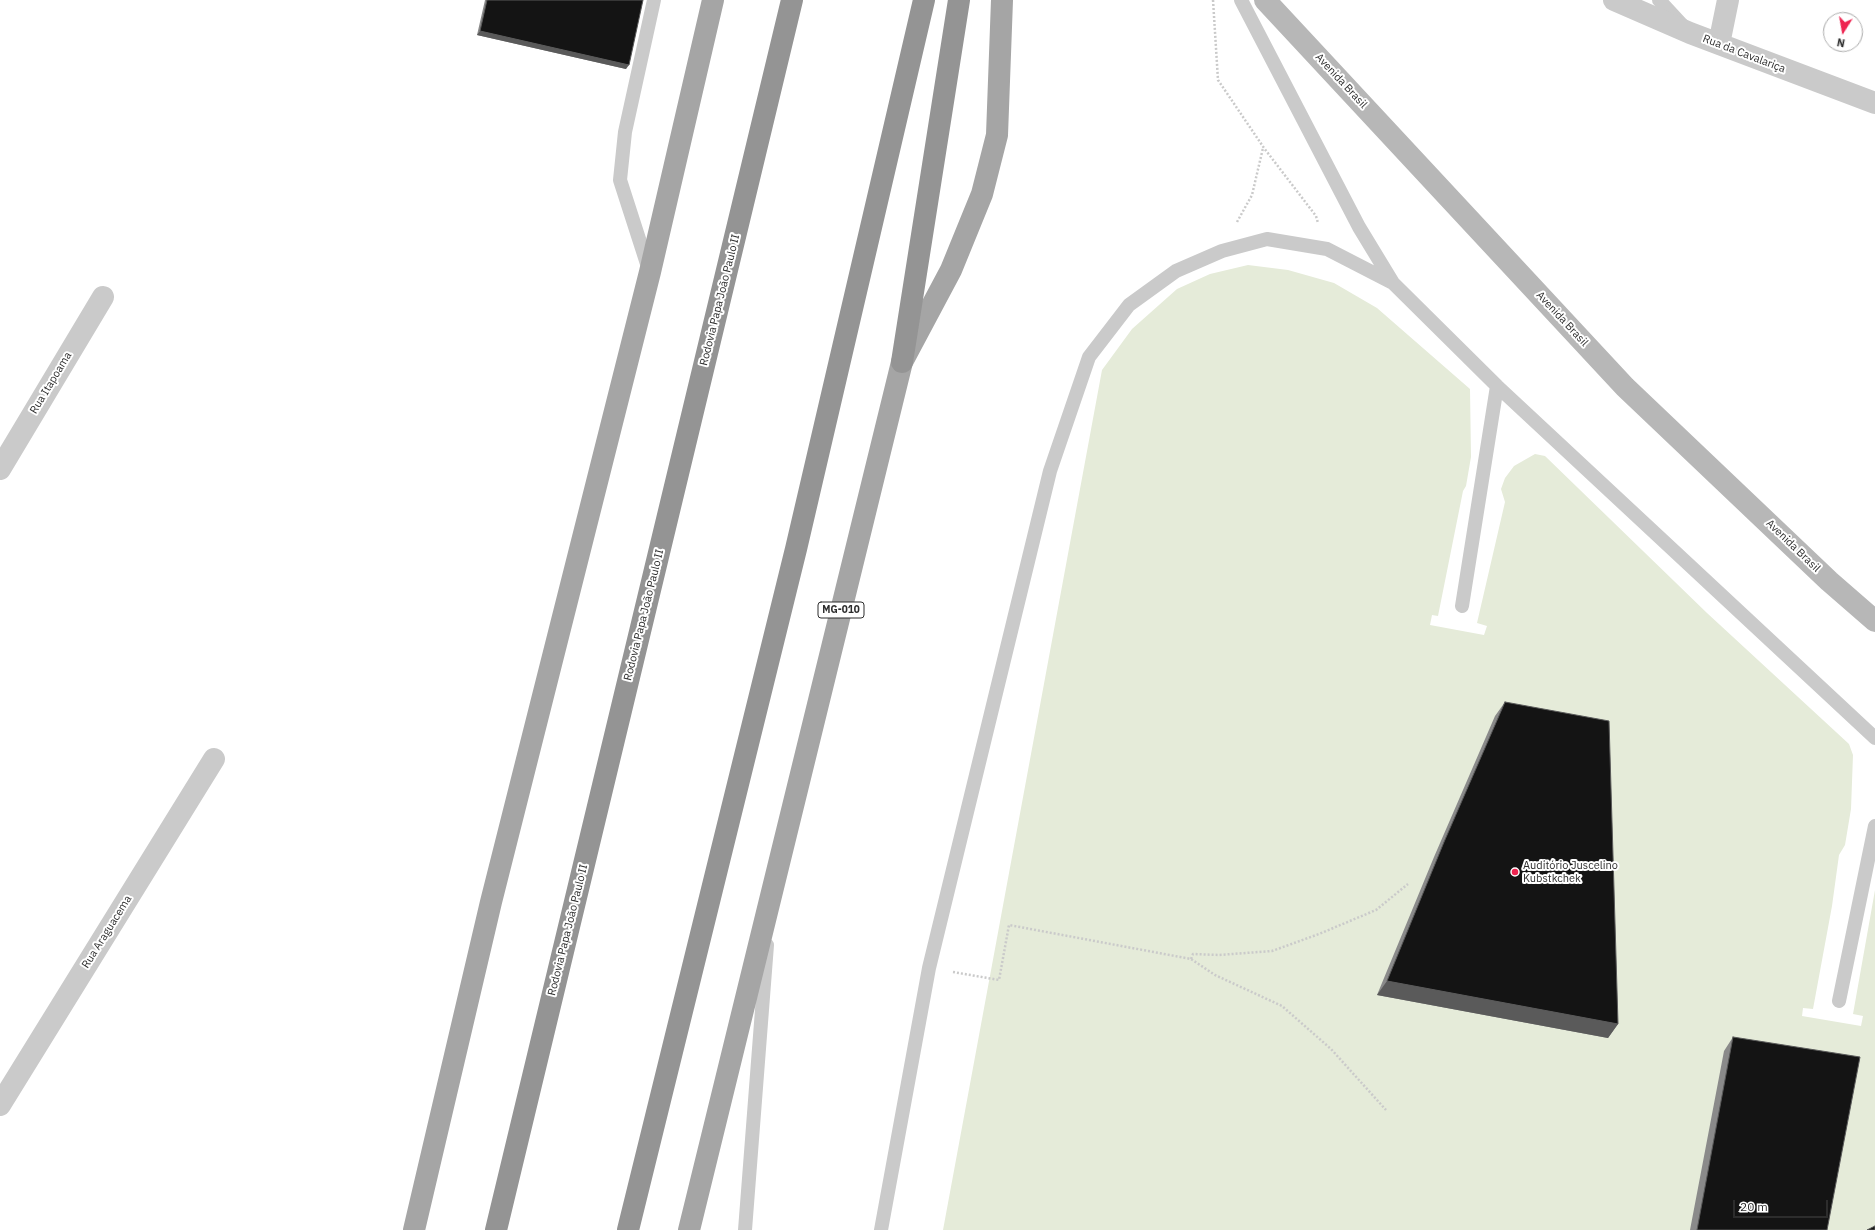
<!DOCTYPE html>
<meta charset="utf-8">
<style>
body{margin:0}
#map{position:relative;width:1875px;height:1230px;overflow:hidden;background:#fff;font-family:"IBM Plex Sans",sans-serif}
canvas{display:block}
.north{position:absolute;left:1823px;top:12px;width:40px;height:40px;box-sizing:border-box;background:#fff;border:1px solid #ababab;border-radius:50%;rotate:191deg;font-size:11px;font-weight:700;line-height:16px;text-align:center;color:#2d2d2d}
.north::after{content:'';display:block;margin:auto;width:14px;height:18px;background:#ee2450;clip-path:polygon(50% 0,100% 100%,50% 72%,0 100%)}
.scale{position:absolute;left:1733px;top:1200px;width:95px;height:18px;box-sizing:border-box;border:2px solid #2d2d2d;border-top:0;padding-left:5px;font-size:12px;line-height:14px;white-space:nowrap;color:#2d2d2d;-webkit-text-stroke:3px #fff;paint-order:stroke}
</style>
<div id="map">
<canvas width="1875" height="1230"></canvas>
<div class="north">N</div>
<div class="scale">20 m</div>
</div>
<script>
const ctx = document.querySelector('canvas').getContext('2d');
ctx.lineJoin = 'round';
function paint(path, color) { ctx.fillStyle = color; ctx.fill(path, 'evenodd'); }
const shape = rows => new Path2D(rows.map(r => 'M' + r).join(''));
function stroke(path, color, width, dash) { ctx.strokeStyle = color; ctx.lineWidth = width; ctx.lineCap = dash ? 'butt' : 'round'; ctx.setLineDash(dash || []); ctx.stroke(path); }
function drawText(font, color, halo, rows, align = 'center') {
  ctx.font = font + ' "IBM Plex Sans",sans-serif'; ctx.lineWidth = 4; ctx.setLineDash([]); ctx.textBaseline = 'middle'; ctx.strokeStyle = halo; ctx.fillStyle = color; for (const [text, x, y, turn = 0] of rows) {
    ctx.save(); ctx.translate(x, y); ctx.rotate((+turn || 0) * Math.PI / 180); ctx.textAlign = isNaN(turn) ? turn : align; if (halo) ctx.strokeText(text, 0, 0); ctx.fillText(text, 0, 0); ctx.restore();
  }
}
paint(shape([
 [1248,265,1288,270,1334,283,1377,308,1470,389,1471,457,1466,486,1463,491,1438,616,1432,615,1430,625,1484,635,1487,626,1477,623,1505,502,1501,489,1505,478,1514,466,1535,454,1545,456,1707,613,1849,744,1853,755,1851,809,1845,845,1839,855,1832,906,1813,1009,1803,1008,1802,1016,1861,1026,1863,1016,1853,1014,1875,890,1875,1230,943,1230,1102,370,1132,329,1177,289,1210,274]
]), '#e5ebd9');
stroke(shape([
 [1213,0,1218,80,1264,148,1316,216,1318,223],
 [1237,222,1252,195,1263,148],
 [1191,959,1193,954,1219,955,1272,951,1319,934,1376,910,1408,884],
 [953,972,999,980,1009,925,1191,959,1215,975,1282,1006,1331,1049,1386,1110]
]), '#cacaca', 2.5, [2, 2]);
stroke(shape([
 [1241,0,1359,227,1393,283,1497,386,1875,738],
 [1659,0,1684,27],
 [649,270,620,180,625,132,654,0],
 [1462,606,1497,386],
 [1839,1001,1875,826],
 [745,1230,767,945],
 [881,1230,929,968,1050,471,1089,357,1129,305,1176,271,1222,251,1267,239,1327,249,1393,283]
]), '#cacaca', 14);
stroke(shape([
 [1614,0,1690,33,1875,103],
 [1719,44,1728,0],
 [0,469,103,297],
 [0,1105,214,759]
]), '#cacaca', 22);
stroke(shape([
 [1265,0,1625,387,1829,581,1875,621]
]), '#b7b7b7', 22);
stroke(shape([
 [414,1230,491,902,650,272,713,0],
 [689,1230,902,362,951,270,982,194,997,135,1002,0]
]), '#a5a5a5', 22);
stroke(shape([
 [902,362,959,0],
 [496,1230,792,0],
 [628,1230,796,549,924,0]
]), '#949494', 22);
paint(shape([
 [485,0,643,0,626,69,477,35],
 [1505,702,1618,1024,1608,1038,1377,995,1434,857,1495,716],
 [1733,1037,1827,1230,1690,1230,1724,1051]
]), '#8a8a8a');
paint(shape([
 [480,31,629,65,626,69,477,35],
 [1387,981,1618,1024,1608,1038,1377,995]
]), '#5a5a5a');
const building = shape([
 [487,0,643,0,629,65,480,31,487,0],
 [1505,702,1609,721,1618,1024,1387,981,1444,842,1505,702],
 [1733,1037,1860,1057,1827,1230,1697,1230,1733,1037],
 [1875,1226,1875,1230,1867,1230,1875,1226]
]);
paint(building, '#141414');
stroke(building, '#5a5a5a', 1);
for (const [x, y, r, color] of [
 [1515,872,4,"#ee2450"]
]) { const dot = new Path2D(); dot.arc(x, y, r, 0, 2 * Math.PI); ctx.fillStyle = color; ctx.fill(dot); stroke(dot, '#fff', 1.5); }
for (const [x, y, w] of [
 [841,610,46]
]) { const box = new Path2D(); box.roundRect(x - w / 2, y - 8, w, 16, 3); ctx.fillStyle = '#fff'; ctx.fill(box); stroke(box, '#2d2d2d', 1); }
drawText('bold 10px', '#2d2d2d', null, [
 ["MG-010",841,610]
]);
drawText('11px', '#2d2d2d', '#fff', [
 ["Rua da Cavalariça",1744,54,21],
 ["Avenida Brasil",1341,81,47],
 ["Rodovia Papa João Paulo II",720,300,-76],
 ["Avenida Brasil",1562,319,47],
 ["Rua Itapoama",51,383,-59],
 ["Avenida Brasil",1793,546,44],
 ["Rodovia Papa João Paulo II",644,615,-76],
 ["Rodovia Papa João Paulo II",568,930,-76],
 ["Rua Araguacema",107,932,-58]
]);
drawText('11px', '#2d2d2d', '#fff', [
 ["Auditório Juscelino",1523,866],
 ["Kubstkchek",1523,879]
], 'left');
</script>
